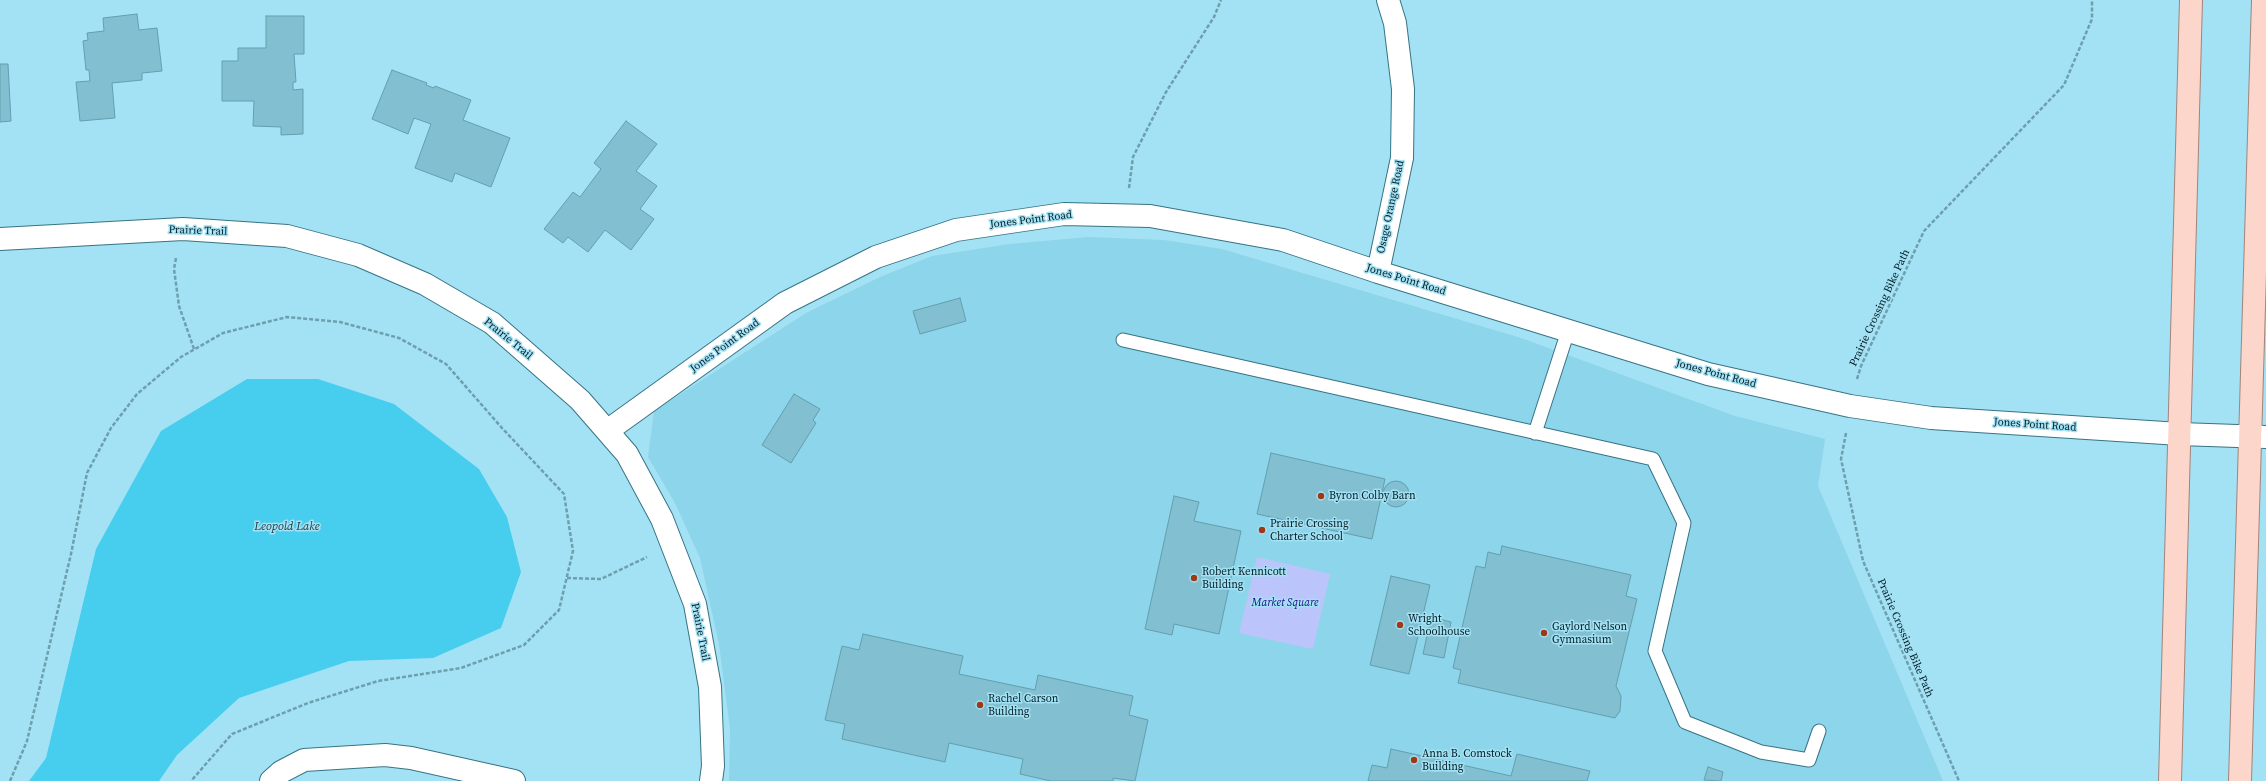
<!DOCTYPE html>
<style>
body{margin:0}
canvas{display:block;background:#a3e1f4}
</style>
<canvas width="2266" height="781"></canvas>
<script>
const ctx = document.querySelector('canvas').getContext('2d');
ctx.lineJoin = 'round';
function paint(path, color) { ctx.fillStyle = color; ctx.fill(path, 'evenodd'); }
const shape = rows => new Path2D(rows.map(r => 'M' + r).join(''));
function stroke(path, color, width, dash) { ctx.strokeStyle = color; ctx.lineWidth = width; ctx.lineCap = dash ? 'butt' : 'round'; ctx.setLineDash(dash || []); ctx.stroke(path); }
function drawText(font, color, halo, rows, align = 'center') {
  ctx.font = font + ' "Source Serif 4",serif'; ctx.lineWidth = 3; ctx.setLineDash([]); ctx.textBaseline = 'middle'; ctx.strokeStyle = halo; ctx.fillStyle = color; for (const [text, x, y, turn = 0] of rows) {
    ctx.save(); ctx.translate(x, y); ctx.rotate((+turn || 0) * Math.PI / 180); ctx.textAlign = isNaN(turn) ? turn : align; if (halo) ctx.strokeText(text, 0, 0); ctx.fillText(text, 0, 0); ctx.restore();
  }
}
paint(shape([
 [1088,237,1164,240,1222,249,1521,338,1735,416,1825,439,1818,486,1943,781,729,781,730,729,719,644,700,558,675,503,648,457,654,411,806,313,880,277,932,256,1010,244]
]), '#8dd5ea');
paint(shape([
 [1257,557,1330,574,1313,649,1239,633]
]), '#bcc5fb');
paint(shape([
 [247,379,318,379,394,404,479,469,507,517,521,572,501,628,433,658,349,661,239,698,177,755,159,781,29,781,46,758,96,549,161,431]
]), '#47ceef');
const building = shape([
 [137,14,139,30,157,28,162,71,142,73,142,80,112,83,115,118,80,121,76,82,90,81,89,70,86,70,83,41,88,40,87,33,104,31,103,18,137,14],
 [266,16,304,16,304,54,294,54,296,82,293,82,293,90,303,89,303,134,281,135,281,127,253,126,254,101,222,101,222,61,238,61,238,48,266,48,266,16],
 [0,64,8,64,11,121,0,122,0,64],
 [392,70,427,83,426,85,434,88,435,86,471,100,463,120,510,138,491,187,455,173,452,182,415,168,431,124,414,118,408,134,372,119,392,70],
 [626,121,657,144,636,171,657,186,640,209,654,219,631,250,605,230,588,252,568,237,563,243,544,229,573,192,580,197,601,169,594,163,626,121],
 [960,298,966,321,920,334,913,311,960,298],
 [794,394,820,409,813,420,816,423,791,463,762,445,794,394],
 [1271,453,1385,479,1372,539,1257,514,1271,453],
 '1383 494a13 13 0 1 1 26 0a13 13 0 1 1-26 0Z',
 [1174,496,1199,502,1194,521,1241,531,1219,634,1174,624,1172,635,1145,629,1174,496],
 [1502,546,1631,575,1626,596,1637,599,1616,686,1621,696,1620,711,1615,718,1458,683,1461,670,1453,668,1476,566,1485,568,1488,552,1500,555,1502,546],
 [1391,576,1430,585,1409,674,1370,665,1391,576],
 [1431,617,1451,622,1444,658,1423,654,1431,617],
 [863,634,963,656,959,674,1035,690,1038,675,1133,696,1129,715,1148,720,1135,781,1113,778,1113,781,1051,781,1020,774,1023,759,949,743,945,762,842,739,845,724,825,720,842,646,859,650,863,634],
 [1391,749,1511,776,1517,754,1590,771,1587,781,1368,781,1372,765,1387,768,1391,749],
 [1708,767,1723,772,1721,781,1704,780,1708,767]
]);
paint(building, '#82c0d1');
stroke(building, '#629fb0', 1);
const lane = shape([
 [1123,340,1653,459,1684,523,1655,651,1685,722,1761,752,1809,760,1819,731],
 [1535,433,1568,331]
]);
const street = shape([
 [0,239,183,229,287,236,358,255,425,284,492,323,580,400,627,454,662,519,695,604,710,687,713,766,711,781],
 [1378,272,1402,158,1403,89,1395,23,1388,0],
 [607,431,785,303,876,257,956,230,1064,214,1150,216,1283,240,1378,272,1708,374,1850,406,1931,418,2180,434,2266,437],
 [271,781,281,772,304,760,385,755,411,758,514,781]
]);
const primary = shape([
 [2170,781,2191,0],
 [2240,781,2263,0]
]);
stroke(lane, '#377484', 15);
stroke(street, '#377484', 24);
stroke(primary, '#a48379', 24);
stroke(shape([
 [1129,188,1133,157,1166,92,1214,17,1221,0],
 [176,258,174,269,179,306,194,349],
 [1857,379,1861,366,1924,231,2064,85,2092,19,2092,0],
 [1846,433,1841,459,1863,561,1959,781],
 [567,578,601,579,647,557],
 [10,781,27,741,71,554,87,473,111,428,137,394,181,357,223,333,287,317,340,322,399,338,446,364,502,428,564,494,573,551,559,610,524,645,461,668,378,681,308,703,232,734,191,781]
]), '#6d9fae', 2.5, [4, 2]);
stroke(lane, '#fff', 13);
stroke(street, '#fff', 22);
stroke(primary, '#fcd6ca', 22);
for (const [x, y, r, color] of [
 [1321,496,4,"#9f3815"],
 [1262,530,4,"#9f3815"],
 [1194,578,4,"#9f3815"],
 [1400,625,4,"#9f3815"],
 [1544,633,4,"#9f3815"],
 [980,705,4,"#9f3815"],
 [1414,760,4,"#9f3815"]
]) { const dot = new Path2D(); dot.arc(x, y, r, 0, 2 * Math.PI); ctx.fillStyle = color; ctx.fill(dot); stroke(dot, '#a3e1f4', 1.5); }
drawText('11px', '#041e25', '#a3e1f4', [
 ["Osage Orange Road",1391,207,-78],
 ["Jones Point Road",1031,220,-7],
 ["Prairie Trail",198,231,2],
 ["Jones Point Road",1406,280,17],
 ["Prairie Crossing Bike Path",1880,308,-65],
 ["Prairie Trail",508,339,39],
 ["Jones Point Road",725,346,-36],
 ["Jones Point Road",1716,374,15],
 ["Jones Point Road",2035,425,4],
 ["Prairie Trail",700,632,79],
 ["Prairie Crossing Bike Path",1905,638,67]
]);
drawText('11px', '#041e25', '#a3e1f4', [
 ["Byron Colby Barn",1329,496],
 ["Prairie Crossing",1270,524],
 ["Charter School",1270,537],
 ["Robert Kennicott",1202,572],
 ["Building",1202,585],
 ["Wright",1408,619],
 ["Schoolhouse",1408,632],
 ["Gaylord Nelson",1552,627],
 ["Gymnasium",1552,640],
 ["Rachel Carson",988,699],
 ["Building",988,712],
 ["Anna B. Comstock",1422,754],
 ["Building",1422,767]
], 'left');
drawText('italic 11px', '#240085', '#a3e1f4', [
 ["Market Square",1285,603]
]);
drawText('italic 12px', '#1d3941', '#a3e1f4', [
 ["Leopold Lake",287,527]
]);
</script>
